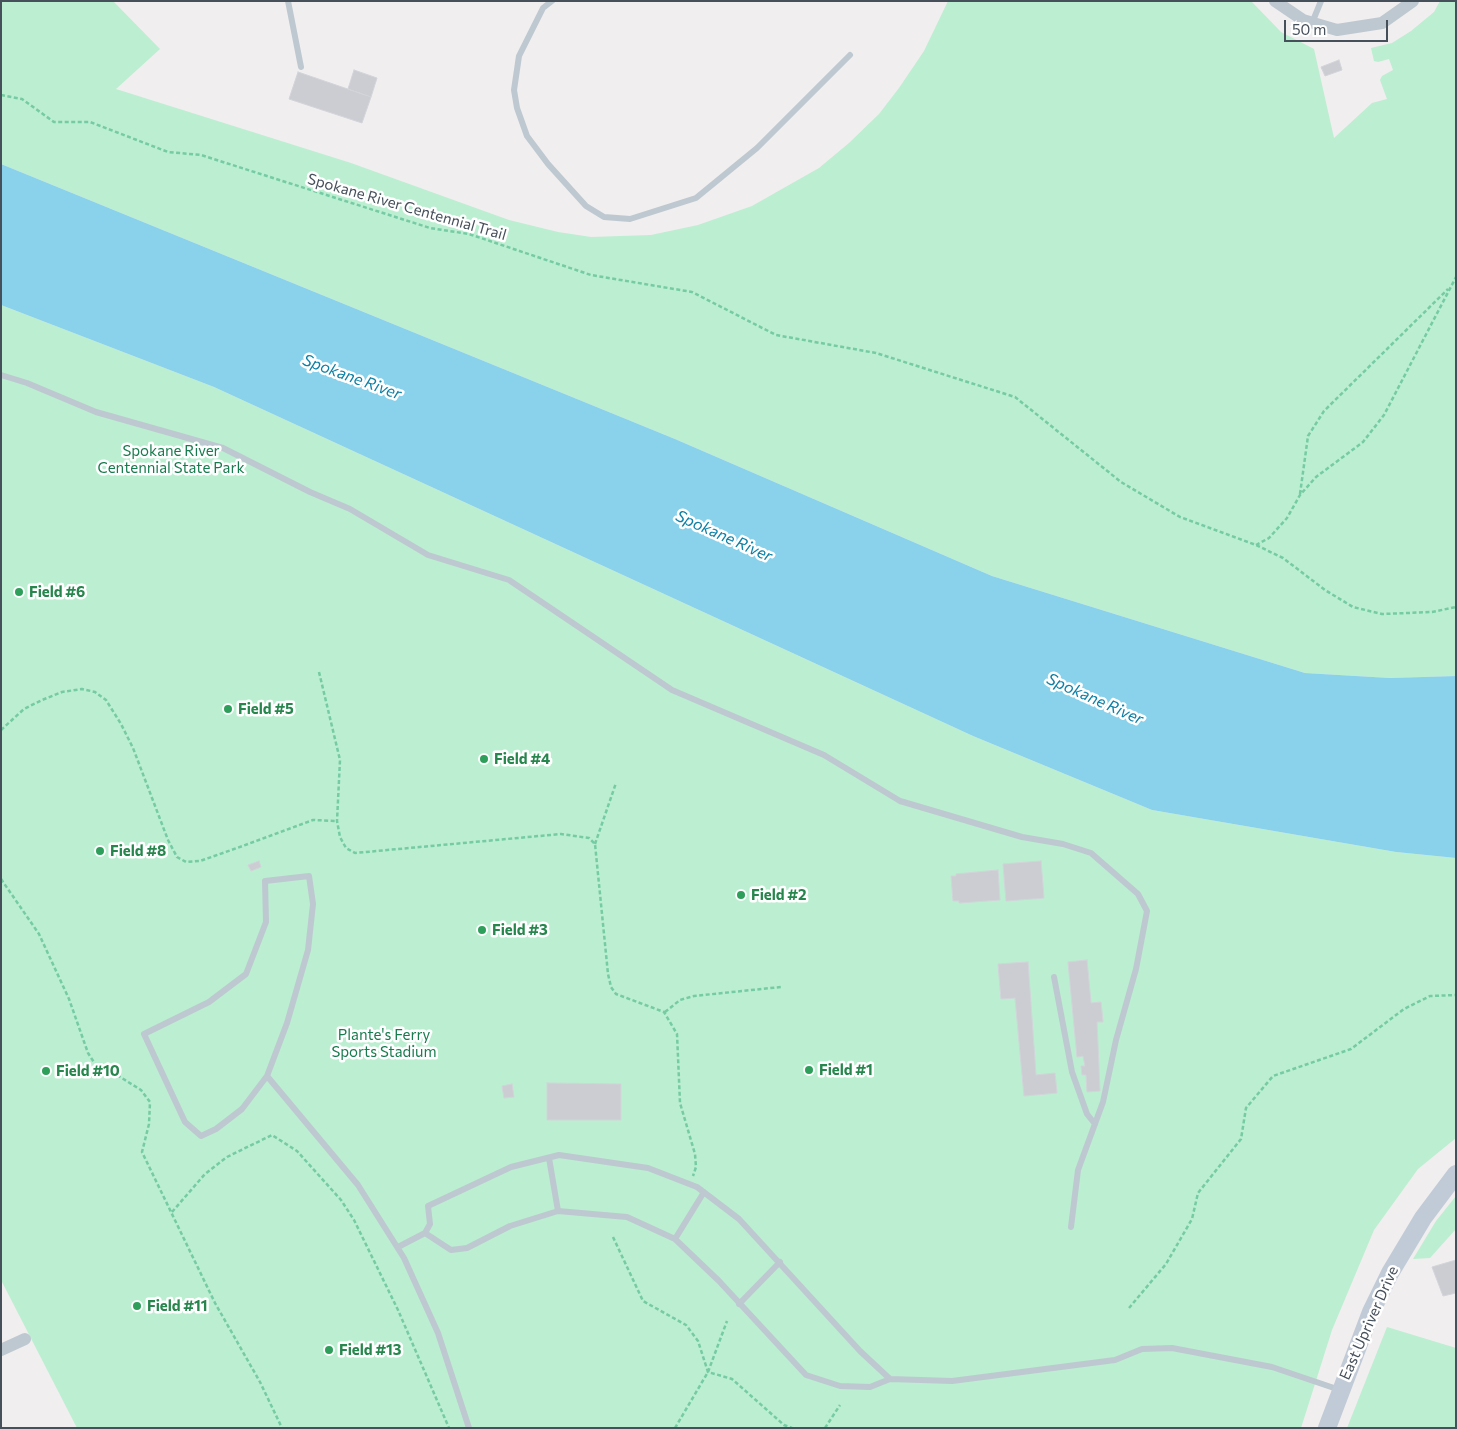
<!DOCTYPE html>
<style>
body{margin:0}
#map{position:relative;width:1457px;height:1429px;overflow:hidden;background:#f0eeee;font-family:Commissioner,sans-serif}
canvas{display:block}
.frame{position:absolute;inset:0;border:2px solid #46505b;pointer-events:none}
.scale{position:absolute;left:1284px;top:20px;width:104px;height:22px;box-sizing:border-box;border:2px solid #46505b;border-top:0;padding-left:6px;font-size:15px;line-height:18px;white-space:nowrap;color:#46505b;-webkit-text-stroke:4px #fff;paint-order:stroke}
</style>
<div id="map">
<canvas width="1457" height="1429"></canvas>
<div class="frame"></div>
<div class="scale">50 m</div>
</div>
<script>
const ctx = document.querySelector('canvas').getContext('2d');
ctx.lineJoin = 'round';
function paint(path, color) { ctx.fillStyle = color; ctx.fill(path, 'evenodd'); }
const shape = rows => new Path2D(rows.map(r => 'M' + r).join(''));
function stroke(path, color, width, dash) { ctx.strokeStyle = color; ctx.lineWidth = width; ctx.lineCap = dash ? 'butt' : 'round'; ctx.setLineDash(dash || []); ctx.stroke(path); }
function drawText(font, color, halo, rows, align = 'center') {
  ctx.font = font + ' Commissioner,sans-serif'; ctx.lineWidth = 5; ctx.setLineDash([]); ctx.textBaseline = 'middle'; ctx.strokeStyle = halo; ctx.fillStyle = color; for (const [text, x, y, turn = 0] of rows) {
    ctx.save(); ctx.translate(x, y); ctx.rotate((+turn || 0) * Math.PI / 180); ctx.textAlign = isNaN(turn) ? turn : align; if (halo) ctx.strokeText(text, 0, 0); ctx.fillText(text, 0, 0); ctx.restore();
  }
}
paint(shape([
 [1,1,113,1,160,49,116,89,351,163,509,220,558,232,591,237,651,235,698,225,752,206,819,168,849,143,879,114,899,88,924,51,948,1,1251,1,1281,32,1314,49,1334,138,1372,103,1387,99,1380,80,1382,76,1393,70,1389,59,1378,62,1374,61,1371,48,1392,43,1411,31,1434,12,1440,1,1456,1,1456,676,1390,678,1305,673,992,576,675,439,1,164],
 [1,305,214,387,973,736,1152,810,1396,852,1456,858,1456,1138,1418,1169,1374,1230,1332,1330,1301,1428,77,1428,1,1280],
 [1456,1196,1456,1229,1430,1258,1413,1259,1436,1221],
 [1387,1327,1456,1348,1456,1428,1347,1428]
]), '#bceed1');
paint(shape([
 [1,164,675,439,992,576,1305,673,1390,678,1456,676,1456,858,1396,852,1152,810,973,736,214,387,1,305]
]), '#8ad2eb');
const building = shape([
 [1339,60,1342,70,1325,76,1321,67,1339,60],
 [354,70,377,78,371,97,348,89,354,70],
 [298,72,371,97,362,123,289,99,298,72],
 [259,861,261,867,251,871,248,865,259,861],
 [1041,861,1044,898,1006,901,1003,864,1041,861],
 [998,870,1000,900,959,903,959,901,953,901,951,876,956,876,956,874,998,870],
 [1087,960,1091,1003,1101,1002,1103,1022,1097,1022,1100,1091,1087,1092,1086,1075,1082,1075,1081,1066,1085,1066,1083,1056,1077,1057,1068,962,1087,960],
 [1028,962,1036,1075,1055,1073,1057,1093,1024,1096,1015,998,1001,999,998,964,1028,962],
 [547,1083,621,1084,621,1120,547,1120,547,1083],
 [512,1084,514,1097,504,1098,502,1086,512,1084],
 [1456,1260,1456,1293,1443,1296,1432,1267,1456,1260]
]);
paint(building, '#cbcdd3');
stroke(building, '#d2d4d9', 1);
stroke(shape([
 [1,95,22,99,54,122,90,122,168,152,201,155,430,228,469,234,591,275,692,292,776,335,876,353,1015,397,1121,482,1180,517,1256,545,1283,558,1325,590,1353,607,1382,614,1432,612,1456,607],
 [1300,494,1308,436,1324,411,1448,289],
 [1256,545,1269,538,1287,518,1300,495,1316,477,1363,442,1384,415,1456,277],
 [319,672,340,760,337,821,340,837,346,848,355,853,561,834,589,838,595,844,608,974,611,987,616,994,664,1012,677,1034,680,1103,695,1154,696,1167,693,1176],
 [1,730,24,709,42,700,62,692,82,689,95,692,106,700,121,724,133,748,168,840,177,857,186,862,200,861,237,848,313,820,337,821],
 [595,844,616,783],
 [1,879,39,934,69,999,88,1053,97,1067,117,1075,141,1090,150,1102,149,1124,142,1152,215,1303,260,1382,282,1428],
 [665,1012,680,1000,694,996,781,987],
 [172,1212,205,1174,227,1157,272,1135,297,1151,341,1200,354,1220,398,1310,449,1428],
 [613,1237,643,1301,686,1325,698,1341,708,1372,732,1379,784,1425,792,1428],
 [1129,1308,1166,1264,1192,1219,1198,1193,1241,1139,1246,1108,1273,1076,1351,1049,1404,1009,1430,996,1456,995],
 [675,1428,708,1372,727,1321],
 [825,1428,840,1405]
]), '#75cba4', 2.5, [4, 2.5]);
stroke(shape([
 [288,1,301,67],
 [552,1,543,8,519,56,514,90,517,108,527,136,548,164,586,206,604,217,630,219,696,198,757,148,850,55],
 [1312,23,1321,1],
 [1,375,27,383,96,412,223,448,310,492,350,509,428,555,509,580,672,690,824,755,900,801,1022,837,1063,844,1091,853,1138,894,1147,911,1136,969,1116,1040,1103,1102,1078,1170,1071,1227],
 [309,876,313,904,308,950,287,1023,267,1076,242,1109,216,1129,201,1136,185,1122,144,1034,209,1002,246,974,266,922,265,881,309,876],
 [1054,977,1072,1072,1087,1114,1095,1124],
 [267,1076,358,1185,404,1258,438,1333,469,1428],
 [549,1158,558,1211],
 [425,1233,451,1250,467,1248,510,1226,558,1211,627,1217,675,1239,719,1281,806,1375,840,1386,870,1387,890,1379],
 [675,1239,704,1192],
 [398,1247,425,1233,430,1224,428,1206,511,1167,559,1155,648,1168,697,1187,739,1219,860,1351,890,1379,952,1381,1115,1360,1142,1349,1172,1348,1272,1367,1340,1390],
 [739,1304,780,1262]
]), '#bec8d0', 6);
stroke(shape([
 [1275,1,1303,20,1337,30,1382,23,1413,1],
 [1,1350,25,1339]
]), '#bec8d0', 12);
stroke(shape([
 [1327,1428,1371,1312,1390,1273,1423,1218,1456,1174]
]), '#c1cad7', 18);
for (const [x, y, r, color] of [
 [19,592,5,"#2e9e5b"],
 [228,709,5,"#2e9e5b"],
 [484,759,5,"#2e9e5b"],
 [100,851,5,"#2e9e5b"],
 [741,895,5,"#2e9e5b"],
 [482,930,5,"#2e9e5b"],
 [809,1070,5,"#2e9e5b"],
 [46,1071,5,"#2e9e5b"],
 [137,1306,5,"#2e9e5b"],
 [329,1350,5,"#2e9e5b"]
]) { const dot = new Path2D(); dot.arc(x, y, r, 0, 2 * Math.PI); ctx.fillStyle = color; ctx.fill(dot); stroke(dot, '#fff', 2); }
drawText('15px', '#46505b', '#fff', [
 ["Spokane River Centennial Trail",407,207,16],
 ["East Upriver Drive",1369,1323,-66]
]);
drawText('15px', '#187b4e', '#fff', [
 ["Spokane River",171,451],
 ["Centennial State Park",171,468],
 ["Plante's Ferry",384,1035],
 ["Sports Stadium",384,1052]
]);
drawText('bold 15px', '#27864d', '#fff', [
 ["Field #6",29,592],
 ["Field #5",238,709],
 ["Field #4",494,759],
 ["Field #8",110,851],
 ["Field #2",751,895],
 ["Field #3",492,930],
 ["Field #1",819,1070],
 ["Field #10",56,1071],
 ["Field #11",147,1306],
 ["Field #13",339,1350]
], 'left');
drawText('italic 16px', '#0e80a6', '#fff', [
 ["Spokane River",352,377,20],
 ["Spokane River",724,536,24],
 ["Spokane River",1095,699,24]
]);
</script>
